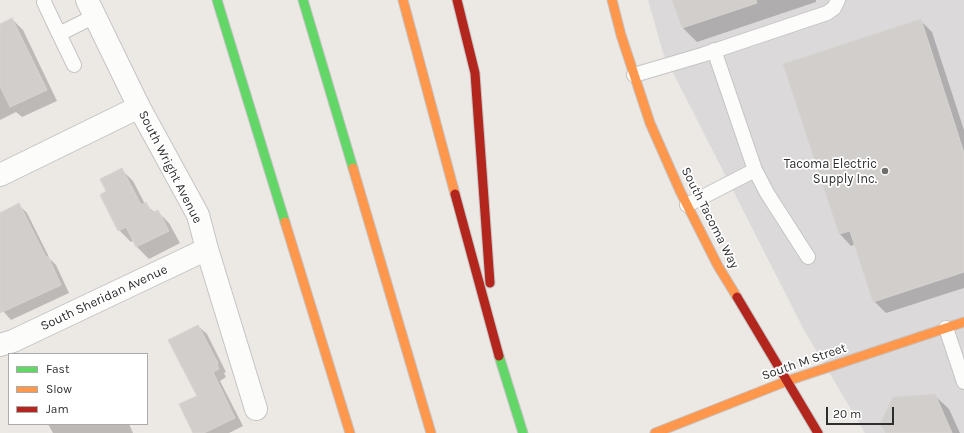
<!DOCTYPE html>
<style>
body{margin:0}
#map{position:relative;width:964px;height:433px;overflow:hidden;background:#ece8e4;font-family:Karla,sans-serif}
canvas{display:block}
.legend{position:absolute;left:8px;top:353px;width:140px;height:72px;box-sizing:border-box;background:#fff;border:1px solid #ababab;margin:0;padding:5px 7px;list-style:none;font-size:12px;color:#2e2e2e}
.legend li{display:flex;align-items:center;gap:8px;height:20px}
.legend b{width:20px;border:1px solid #ababab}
.scale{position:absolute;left:826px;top:407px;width:68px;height:18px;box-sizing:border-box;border:2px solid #2e2e2e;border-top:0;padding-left:5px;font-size:12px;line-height:14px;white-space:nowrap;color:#2e2e2e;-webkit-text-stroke:3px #fff;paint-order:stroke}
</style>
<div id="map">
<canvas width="964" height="433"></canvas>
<ul class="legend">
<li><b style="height:5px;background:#63d668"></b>Fast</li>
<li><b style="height:5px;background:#ff974d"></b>Slow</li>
<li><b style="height:5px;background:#b3261e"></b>Jam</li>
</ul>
<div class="scale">20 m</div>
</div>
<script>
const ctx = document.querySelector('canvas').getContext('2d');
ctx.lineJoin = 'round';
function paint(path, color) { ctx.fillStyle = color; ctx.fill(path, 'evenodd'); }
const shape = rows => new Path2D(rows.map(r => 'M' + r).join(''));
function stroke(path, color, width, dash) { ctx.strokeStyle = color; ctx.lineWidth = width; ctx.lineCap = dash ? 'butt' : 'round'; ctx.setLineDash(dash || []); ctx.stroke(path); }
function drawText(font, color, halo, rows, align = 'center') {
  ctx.font = font + ' Karla,sans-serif'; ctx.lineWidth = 3.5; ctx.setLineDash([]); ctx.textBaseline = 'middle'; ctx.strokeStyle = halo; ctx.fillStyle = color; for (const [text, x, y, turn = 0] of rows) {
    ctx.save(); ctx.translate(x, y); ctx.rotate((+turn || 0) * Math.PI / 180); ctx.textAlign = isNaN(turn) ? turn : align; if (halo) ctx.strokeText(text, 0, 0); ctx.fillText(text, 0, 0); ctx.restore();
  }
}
paint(shape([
 [648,0,964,0,964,433,865,433,804,330,663,53]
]), '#dcd9db');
paint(shape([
 [674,0,816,0,816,2,697,42,683,28],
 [12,19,23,30,57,101,22,117,16,112,0,120,0,25],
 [920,20,932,32,964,130,964,288,886,313,874,301,855,244,851,246,840,234],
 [121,169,133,181,145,204,155,213,157,211,169,223,180,243,149,259,137,247,134,240,131,242,119,230,108,192],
 [19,205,27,213,50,259,56,265,69,293,11,320,3,311,0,306,0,214],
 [198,326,207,334,226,372,224,373,226,377,220,381,243,426,229,433,194,433,198,396],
 [934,395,949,409,960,433,888,433],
 [48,424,129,424,133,433,53,433]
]), '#0003');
const building = shape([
 [672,0,756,0,757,3,682,28,672,0],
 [12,18,47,90,10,107,0,86,0,24,12,18],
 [921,19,964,153,964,272,873,302,850,231,839,234,783,64,921,19],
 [122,168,141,205,146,202,152,213,158,210,169,231,136,247,126,227,118,231,100,195,106,191,100,179,122,168],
 [19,203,46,257,48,256,61,285,0,313,0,213,19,203],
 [198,325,218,363,217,365,219,369,213,372,235,418,204,433,193,433,179,404,197,396,168,340,198,325],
 [935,394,952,433,886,433,880,424,893,397,935,394]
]);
paint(building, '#d1cecb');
stroke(building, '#d7d4d0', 1);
const lane = shape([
 [44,2,59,34],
 [714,50,755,170,767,193,808,257],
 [74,65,59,34,95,16],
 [634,75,702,55,827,13,834,8,838,0],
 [687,205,755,170],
 [946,328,964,382]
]);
const street = shape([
 [87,0,139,107,198,215,207,249,256,409],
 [0,175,139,107],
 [0,345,13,341,207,249]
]);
const fast = shape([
 [217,0,285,222],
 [303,0,353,168],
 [499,356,523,433]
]);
const slow = shape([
 [403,0,455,194],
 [612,0,621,35,650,123,680,191,718,266,737,297],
 [353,168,431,433],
 [285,222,350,433],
 [655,433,787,381,964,322]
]);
const jam = shape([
 [457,0,475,73,490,283],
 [455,194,499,356],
 [737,297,818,433]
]);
stroke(lane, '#c5c4c5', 16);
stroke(street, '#c5c4c5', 24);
stroke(fast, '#c5c4c5', 11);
stroke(slow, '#c5c4c5', 11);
stroke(jam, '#c5c4c5', 11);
stroke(lane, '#fcfcfb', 14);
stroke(street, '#fcfcfb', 22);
stroke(fast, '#63d668', 9);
stroke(slow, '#ff974d', 9);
stroke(jam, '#b3261e', 9);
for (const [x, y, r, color] of [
 [885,171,4,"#706f6e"]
]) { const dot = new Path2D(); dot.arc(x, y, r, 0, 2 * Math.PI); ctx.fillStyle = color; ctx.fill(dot); stroke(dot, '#fff', 1.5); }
drawText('13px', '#2e2e2e', '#fff', [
 ["Tacoma Electric",877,164],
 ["Supply Inc.",877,179]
], 'right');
drawText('13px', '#2e2e2e', '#fff', [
 ["South Wright Avenue",170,167,63],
 ["South Tacoma Way",710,218,63],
 ["South Sheridan Avenue",104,298,-25],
 ["South M Street",804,362,-19]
]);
</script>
